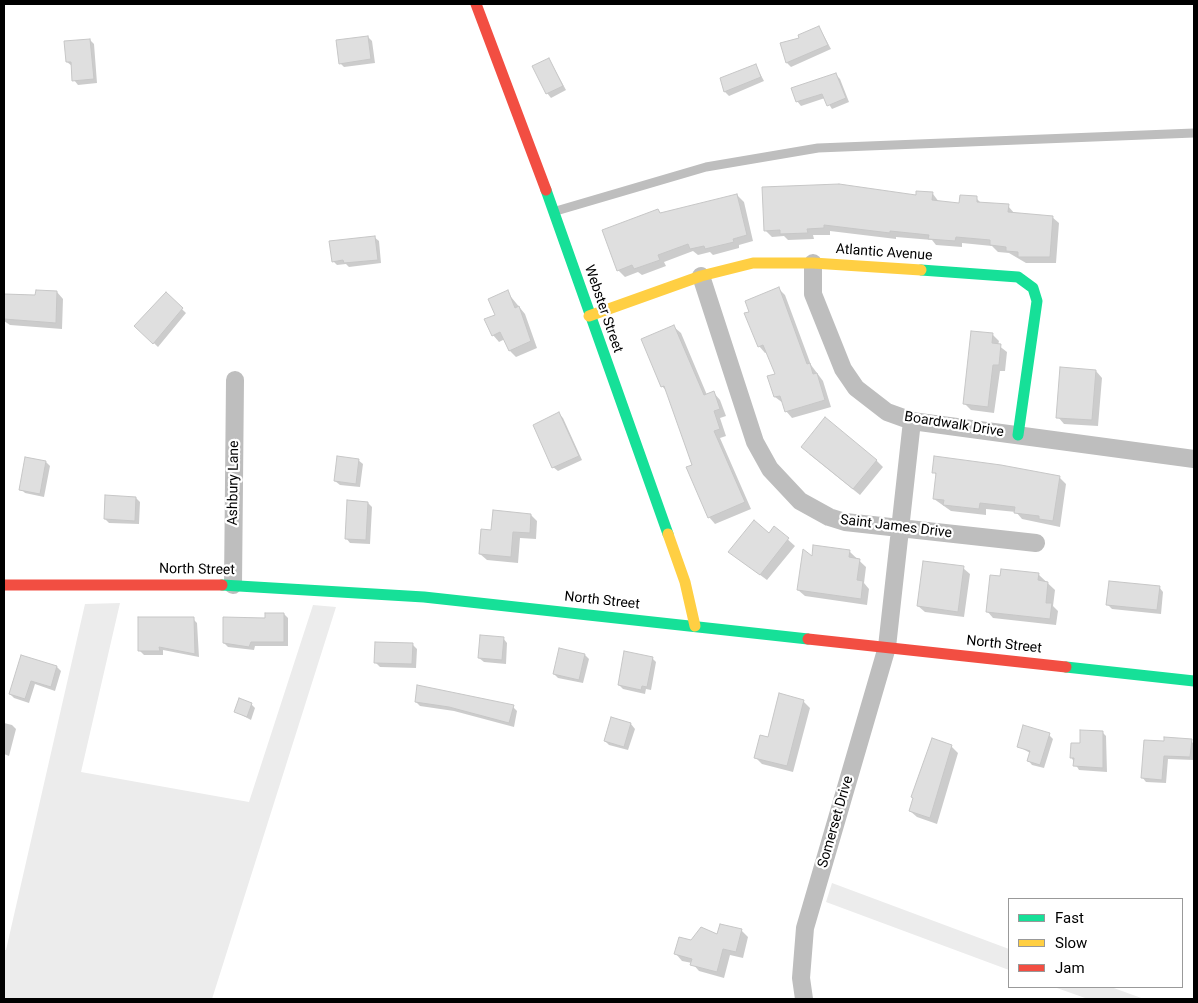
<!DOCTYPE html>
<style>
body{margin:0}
#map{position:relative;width:1198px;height:1003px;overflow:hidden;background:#fff;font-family:Roboto,sans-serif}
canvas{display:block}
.frame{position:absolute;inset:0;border:5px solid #000;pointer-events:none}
.legend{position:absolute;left:1008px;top:898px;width:175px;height:90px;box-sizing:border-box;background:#fff;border:1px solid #999;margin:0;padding:6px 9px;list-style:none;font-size:15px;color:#000}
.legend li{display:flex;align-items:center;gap:10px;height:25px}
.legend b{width:25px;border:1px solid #999}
</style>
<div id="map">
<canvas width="1198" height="1003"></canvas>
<div class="frame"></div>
<ul class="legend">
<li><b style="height:6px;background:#16e098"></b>Fast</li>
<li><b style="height:6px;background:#ffcf43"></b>Slow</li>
<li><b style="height:6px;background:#f24e42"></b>Jam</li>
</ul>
</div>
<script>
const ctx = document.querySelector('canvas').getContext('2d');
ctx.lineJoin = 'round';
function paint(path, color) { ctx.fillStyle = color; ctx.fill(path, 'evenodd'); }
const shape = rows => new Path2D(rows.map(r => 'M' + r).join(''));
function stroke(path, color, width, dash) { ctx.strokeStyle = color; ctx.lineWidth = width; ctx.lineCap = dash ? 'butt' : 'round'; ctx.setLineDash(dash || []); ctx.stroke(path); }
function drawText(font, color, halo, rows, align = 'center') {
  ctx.font = font + ' Roboto,sans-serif'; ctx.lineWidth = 4.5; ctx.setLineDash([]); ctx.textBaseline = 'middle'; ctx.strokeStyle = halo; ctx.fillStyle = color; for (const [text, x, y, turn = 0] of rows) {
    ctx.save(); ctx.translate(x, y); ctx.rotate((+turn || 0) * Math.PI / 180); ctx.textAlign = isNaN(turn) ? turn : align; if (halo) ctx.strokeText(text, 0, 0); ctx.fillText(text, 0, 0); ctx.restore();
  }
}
paint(shape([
 [120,603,81,772,249,802,313,605,336,607,212,999,4,999,4,950,6,950,85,604],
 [832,883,1009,949,1009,970,826,902],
 [1054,987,1111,987,1144,999,1088,999]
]), '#ececec');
paint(shape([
 [819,27,831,49,791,67,787,63,782,44,801,39],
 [368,37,372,41,375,63,344,67,340,63],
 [90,40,94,44,97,83,78,85,74,80,72,66,67,62],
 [549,59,566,90,551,98,547,93],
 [756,66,764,81,729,96,725,92,721,79],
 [836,75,840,79,849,102,832,109,825,98,801,106,797,101],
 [933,194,939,202,960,204,976,198,982,204,1008,206,1015,214,1052,217,1059,223,1056,263,1026,263,1009,253,998,252,992,246,962,243,962,247,936,245,932,240,896,237,896,239,830,231,830,235,813,235,814,239,788,240,784,236,772,237,765,230],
 [737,195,744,202,753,241,739,245,739,248,713,255,710,252,698,255,693,251,664,262,666,266,642,275,638,272,625,277,618,270,658,210,661,214],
 [374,237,379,241,381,263,349,267,346,264,337,265,333,261],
 [779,289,785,295,811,365,823,381,831,407,792,418,786,411,783,403,775,397,776,374,768,352,765,353,759,346,751,312],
 [57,292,63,299,62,329,10,325,4,321,4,296,37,297],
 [507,292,525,314,537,348,516,357,510,351,505,339,499,342,493,335,496,315],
 [166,294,186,313,158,347,136,326],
 [674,327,681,333,707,395,714,393,720,400,726,416,720,418,726,436,720,438,751,509,715,524,709,517,668,393,662,386],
 [992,334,999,341,998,345,1007,352,1005,371,1000,371,994,413,971,410,964,403],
 [1096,371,1102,378,1098,426,1064,424,1058,417],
 [559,414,563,418,582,460,558,471,553,467],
 [809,454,876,460,883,467,860,495],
 [358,460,363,464,360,487,340,485,335,481],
 [46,462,50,466,44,497,25,493,21,489],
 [934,472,1059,477,1066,484,1060,527,1022,519,1016,512,986,509,986,515,951,511,934,499,937,476],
 [136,498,140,502,139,524,109,523,105,519],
 [368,503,372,507,370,544,350,543,346,538],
 [531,515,537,521,536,539,520,538,518,563,487,560,480,554,492,532],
 [775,528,795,546,767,580,737,558,769,534],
 [850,552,866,567,864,583,869,589,867,605,805,596,798,590,813,559],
 [963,568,970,574,964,617,925,612,918,606],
 [1038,574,1055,590,1053,606,1058,611,1056,625,993,618,987,611,1001,578],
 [1159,587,1163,592,1161,614,1112,609,1108,605],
 [284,614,288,618,288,646,255,646,254,650,228,647,224,643,266,619],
 [193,619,197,623,199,657,163,650,163,655,144,655,140,651],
 [503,638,507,643,506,664,484,662,479,658],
 [412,644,417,649,416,668,380,667,376,663],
 [585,655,589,659,583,683,558,678,554,674],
 [22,656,57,667,61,671,55,691,35,684,29,703,14,698,10,694],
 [652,658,656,662,651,690,646,689,645,694,623,689,619,685],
 [803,701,810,708,793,772,762,764,755,757],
 [416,702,513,707,517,711,514,727,454,711,420,706],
 [251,704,255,708,251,720,236,712],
 [612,718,631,724,635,729,628,750,609,745,605,741],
 [4,723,12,725,16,729,9,756,4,754],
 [1102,732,1106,736,1107,772,1079,770,1071,757,1081,744],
 [1049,735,1053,739,1044,768,1032,765,1028,760,1030,753,1018,746],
 [1191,741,1194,744,1194,760,1168,759,1166,783,1146,782,1142,777,1165,743],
 [951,746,958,753,937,824,917,817,910,811,914,798],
 [741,930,748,937,743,958,730,955,724,978,699,971,692,963,682,961,676,954,718,936]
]), '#0003');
const building = shape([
 [819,26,828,45,786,63,780,43,799,38,798,35,819,26],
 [368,36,371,59,339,64,336,40,368,36],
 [90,39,94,79,72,81,71,62,66,62,64,41,90,39],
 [549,58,563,86,546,94,532,66,549,58],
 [756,64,761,77,724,92,720,78,756,64],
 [836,73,846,98,827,106,822,94,796,102,791,88,836,73],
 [839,184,916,195,916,191,933,192,932,200,959,203,960,195,977,196,977,202,1009,204,1008,212,1053,216,1050,257,1018,257,1018,252,1006,251,1006,247,990,245,990,240,956,237,955,241,928,239,929,235,890,231,890,233,824,225,824,228,807,229,808,233,780,234,780,230,764,231,762,187,839,184],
 [737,194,747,235,733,239,734,242,705,249,704,246,690,249,688,244,658,255,660,260,634,269,632,265,617,271,602,230,658,209,660,213,737,194],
 [375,236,378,260,344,263,343,260,332,262,329,241,375,236],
 [779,287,807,364,810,363,813,374,817,373,825,400,785,412,780,396,774,397,767,376,775,374,763,345,758,347,744,313,749,312,745,301,779,287],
 [36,290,57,291,56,323,4,319,4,294,35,295,36,290],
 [508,290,515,308,519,306,531,341,509,351,500,332,492,336,484,319,495,315,488,299,508,290],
 [166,292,183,308,153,344,134,326,166,292],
 [674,325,704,395,714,391,720,409,714,411,720,429,714,431,745,502,708,518,686,467,692,465,664,386,661,387,641,339,674,325],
 [971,331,993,333,992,343,1001,344,999,365,993,365,988,407,963,404,971,331],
 [1060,367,1096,370,1092,420,1056,418,1060,367],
 [559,412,579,456,552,468,533,425,559,412],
 [825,417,877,460,853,489,801,447,825,417],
 [337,456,359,459,356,484,334,481,337,456],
 [934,456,1001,465,1060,476,1053,521,1039,519,1039,516,1014,513,1015,507,980,503,979,509,943,505,944,500,933,499,936,473,932,473,934,456],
 [25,457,46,461,40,494,19,490,25,457],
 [105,495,136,497,135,521,104,519,105,495],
 [347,500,368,502,366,540,345,539,347,500],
 [493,510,531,514,530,533,513,532,511,557,479,554,481,529,491,530,493,510],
 [754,520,769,533,774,526,789,538,760,575,728,552,754,520],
 [813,545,850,550,849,557,860,559,857,580,863,581,861,599,797,590,803,549,812,556,813,545],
 [923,561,964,566,958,612,917,606,923,561],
 [1001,569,1039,573,1038,580,1048,582,1046,603,1052,603,1050,619,986,612,990,575,1000,576,1001,569],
 [1109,581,1160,586,1157,610,1106,605,1109,581],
 [265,613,284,613,284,642,251,642,249,647,223,643,223,617,265,618,265,613],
 [138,617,194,617,195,654,159,647,160,651,138,651,138,617],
 [480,635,504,637,502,660,478,658,480,635],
 [375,642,413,643,412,664,374,663,375,642],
 [559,648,585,654,579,680,553,674,559,648],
 [624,651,653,657,647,687,642,686,641,690,618,685,624,651],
 [21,655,57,666,51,687,31,681,25,699,9,694,21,655],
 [417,685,514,705,509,723,449,707,415,702,417,685],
 [779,693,804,700,787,766,754,758,760,735,768,737,779,693],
 [239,698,252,703,247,717,234,712,239,698],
 [611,717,631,723,624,747,604,741,611,717],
 [1023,725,1050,733,1040,765,1027,761,1030,751,1017,747,1023,725],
 [1080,730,1103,731,1103,768,1073,766,1074,758,1070,758,1071,743,1080,743,1080,730],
 [1164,737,1192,739,1190,757,1164,756,1162,780,1141,778,1144,740,1164,741,1164,737],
 [932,738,952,745,930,818,909,811,913,798,911,797,932,738],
 [720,924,742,929,736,952,723,949,717,972,690,965,692,959,674,954,679,937,691,940,701,927,717,934,720,924]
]);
paint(building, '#dfdfdf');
stroke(building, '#c7c7c7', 1);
stroke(shape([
 [556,211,706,167,818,148,1194,133]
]), '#bebebe', 9);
stroke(shape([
 [813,263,813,294,843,369,856,388,887,412,912,421,1194,459],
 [701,276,755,442,770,469,800,501,829,517,845,522,1036,543],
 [233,585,235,380],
 [804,999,801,978,805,928,887,647,912,421]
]), '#bebebe', 18);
stroke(shape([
 [546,190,668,534],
 [921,270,1018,277,1033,288,1037,301,1018,435],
 [222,585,424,597,808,639],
 [1066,667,1194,681]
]), '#16e098', 11);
stroke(shape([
 [589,316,701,276,753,263,813,263,921,270],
 [668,534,685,582,695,626]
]), '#ffcf43', 11);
stroke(shape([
 [476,4,546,190],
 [4,585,222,585],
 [808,639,1066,667]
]), '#f24e42', 11);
drawText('14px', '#000', '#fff', [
 ["Atlantic Avenue",884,253,4],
 ["Webster Street",603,309,71],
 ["Boardwalk Drive",954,425,9],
 ["Ashbury Lane",234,483,-89],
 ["Saint James Drive",896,527,7],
 ["North Street",197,570,1],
 ["North Street",602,601,6],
 ["North Street",1004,645,6],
 ["Somerset Drive",836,822,-74]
]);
</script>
